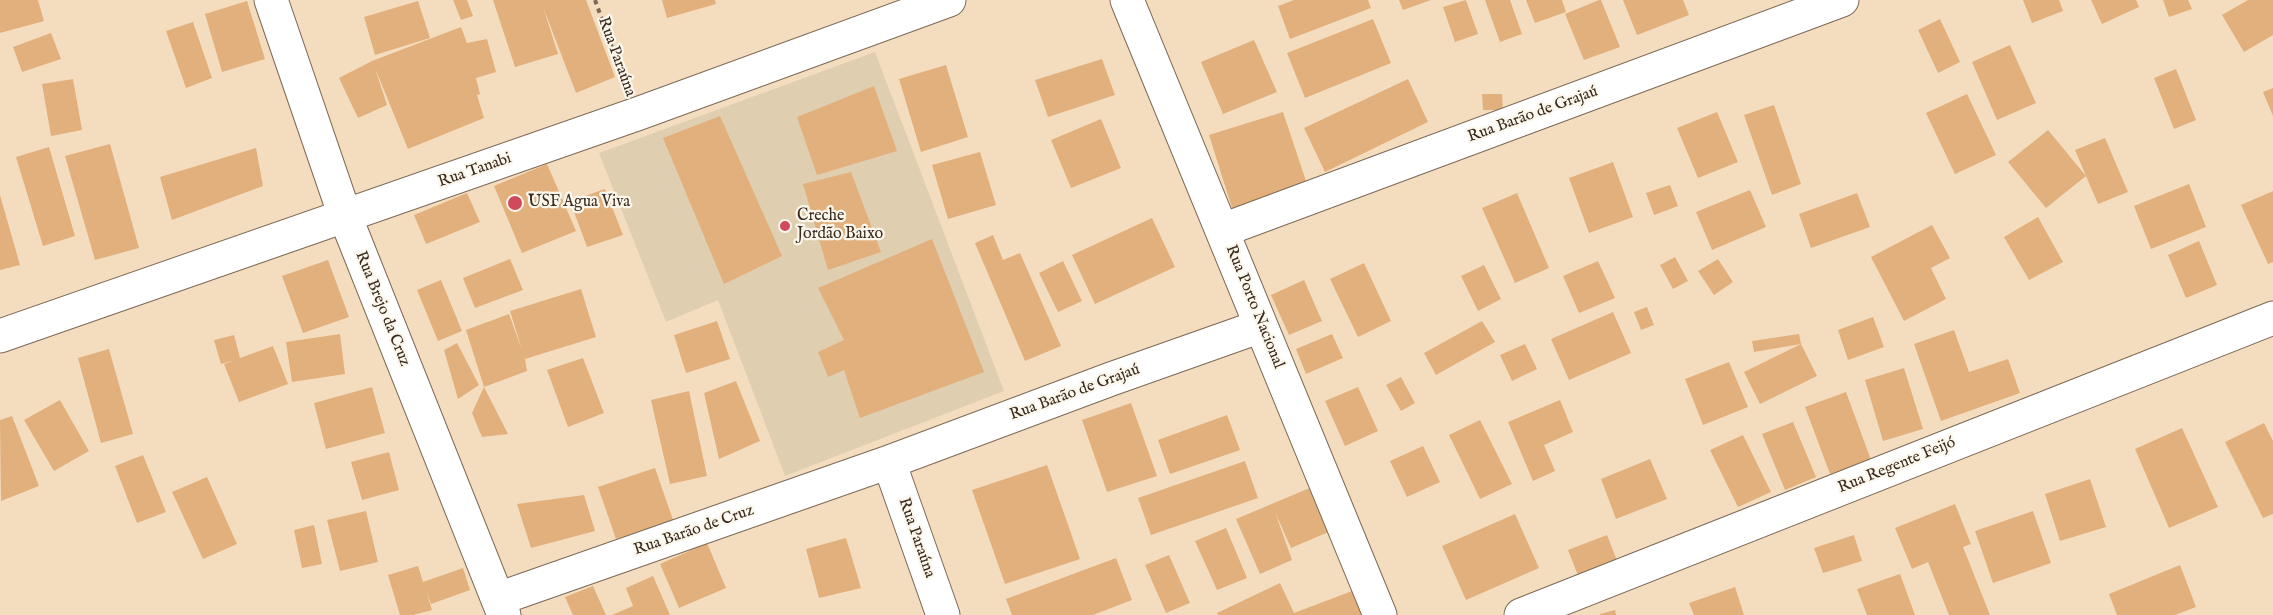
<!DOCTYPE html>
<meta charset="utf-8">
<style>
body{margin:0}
canvas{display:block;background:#f4ddbf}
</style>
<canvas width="2273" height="615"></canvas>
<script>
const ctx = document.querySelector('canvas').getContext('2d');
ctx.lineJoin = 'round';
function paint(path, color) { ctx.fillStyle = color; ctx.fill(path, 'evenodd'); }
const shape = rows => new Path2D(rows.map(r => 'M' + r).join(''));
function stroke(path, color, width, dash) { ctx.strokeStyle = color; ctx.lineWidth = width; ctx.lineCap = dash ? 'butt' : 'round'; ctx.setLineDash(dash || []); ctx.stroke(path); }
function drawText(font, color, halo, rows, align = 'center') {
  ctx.font = font + ' "IM FELL English",serif'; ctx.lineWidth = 4.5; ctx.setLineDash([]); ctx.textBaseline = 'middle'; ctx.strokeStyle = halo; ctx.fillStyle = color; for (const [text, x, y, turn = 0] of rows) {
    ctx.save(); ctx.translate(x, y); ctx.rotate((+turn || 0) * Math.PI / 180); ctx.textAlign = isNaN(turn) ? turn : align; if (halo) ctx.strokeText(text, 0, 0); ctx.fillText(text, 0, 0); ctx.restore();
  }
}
paint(shape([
 [875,52,1004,391,785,476,718,300,666,322,599,153]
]), '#e0ceb1');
paint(shape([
 [0,0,38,0,44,21,0,33],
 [453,0,467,0,473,16,461,20],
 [493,0,586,0,615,77,576,93,543,7,558,54,515,67],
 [662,0,715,0,716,4,667,18],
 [1294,0,1368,0,1371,8,1290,39,1278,6],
 [1399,0,1431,0,1403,10],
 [1466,0,1478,34,1455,42,1443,7],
 [1485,0,1510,0,1522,34,1500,42],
 [1526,0,1562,0,1566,12,1535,23],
 [1599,0,1601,0,1620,47,1584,60,1565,14],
 [1623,0,1683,0,1689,15,1637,35],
 [2023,0,2059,0,2063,11,2032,23],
 [2091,0,2136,0,2139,7,2102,24],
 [2163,0,2188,0,2192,9,2169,17],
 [2248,0,2273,0,2273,35,2244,52,2222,15],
 [247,1,265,59,222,72,205,14],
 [418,1,430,38,375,55,364,17],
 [1373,19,1391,63,1305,98,1287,53],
 [1940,19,1960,62,1938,73,1918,30],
 [193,22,212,78,186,88,166,31],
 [461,27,467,43,487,39,496,72,476,78,480,94,477,95,484,118,408,149,375,68,387,105,358,118,339,78,372,61],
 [51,33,61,59,22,72,13,47],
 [1254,40,1277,92,1223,114,1201,62],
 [2010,45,2036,103,1997,120,1972,62],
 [1102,59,1115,95,1048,117,1035,80],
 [946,65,968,137,921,152,899,79],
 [2176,69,2196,120,2174,129,2154,78],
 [73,79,82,130,51,136,42,84],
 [1408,79,1428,122,1325,172,1304,128],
 [874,86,897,151,817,175,797,117],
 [2273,88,2273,116,2263,92],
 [1482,94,1502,94,1503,110,1483,110],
 [1967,94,1996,155,1955,174,1926,113],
 [1774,105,1801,184,1772,195,1744,115],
 [1283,112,1308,187,1233,211,1209,135],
 [1717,112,1738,162,1698,178,1677,128],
 [720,116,782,256,724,284,663,138],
 [1101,119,1121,168,1071,188,1051,140],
 [2048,130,2086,176,2075,150,2105,138,2128,192,2098,204,2086,176,2046,208,2008,162],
 [110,144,139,248,95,260,65,156],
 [49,147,75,236,43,246,16,157],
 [256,148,263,186,172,220,160,177],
 [980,152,996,205,948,219,932,165],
 [1613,162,1633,217,1589,233,1569,178],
 [547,164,576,231,522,253,494,186],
 [851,172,881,252,828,270,803,184],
 [2189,184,2206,227,2151,249,2134,206],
 [1670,185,1678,206,1654,215,1646,193],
 [605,189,623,235,587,247,570,201],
 [1750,190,1766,227,1712,250,1696,212],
 [2273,191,2273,262,2268,264,2241,205],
 [467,193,480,222,426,244,414,215],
 [1517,193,1549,268,1515,283,1482,208],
 [1857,193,1870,227,1811,248,1799,214],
 [0,195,20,265,0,270],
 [2038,217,2063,262,2029,280,2004,237],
 [1152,218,1175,267,1095,304,1072,255],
 [1932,225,1950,258,1931,268,1946,299,1904,321,1871,257],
 [993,235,1003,260,1020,253,1061,346,1025,361,975,243],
 [932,239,984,372,860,418,844,370,828,377,818,352,844,340,818,288],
 [2199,241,2217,285,2186,298,2168,255],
 [1675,257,1688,281,1673,289,1660,265],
 [510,259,523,290,475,308,463,278],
 [1718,259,1733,282,1714,295,1698,271],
 [328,260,349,317,303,333,282,276],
 [1063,261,1082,301,1058,312,1039,273],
 [1598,261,1615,298,1579,313,1563,276],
 [1364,263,1391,321,1358,337,1330,279],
 [1484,265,1501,299,1478,311,1461,276],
 [441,280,462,331,438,341,417,290],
 [1304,280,1322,321,1289,335,1271,295],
 [581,289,596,337,525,359,527,371,484,387,466,330,509,314,522,350,510,311],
 [1647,307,1654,325,1641,330,1634,312],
 [1613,312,1631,353,1569,380,1551,339],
 [1873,317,1884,347,1848,360,1838,330],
 [717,321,730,359,686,373,674,335],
 [1482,321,1495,342,1436,375,1424,353],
 [1954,330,1969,372,2008,359,2020,393,1941,421,1914,344],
 [340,334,345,374,292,382,286,342],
 [1332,334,1343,358,1306,374,1296,349],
 [1799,334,1801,344,1754,352,1752,341],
 [234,335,240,358,273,346,288,384,239,402,224,364,235,360,221,364,214,340],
 [457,343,479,385,458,399,444,350],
 [1525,344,1537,369,1512,381,1500,355],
 [1801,344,1817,376,1760,404,1744,372],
 [109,349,133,434,101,443,78,358],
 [583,358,604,413,568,427,547,370],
 [1729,362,1748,407,1703,425,1685,379],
 [1904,368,1923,429,1883,441,1865,380],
 [1401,377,1415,403,1401,411,1386,385],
 [736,381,760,441,719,459,704,393],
 [372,387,385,433,326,449,314,403],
 [484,387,508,434,482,437,472,413],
 [1358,387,1378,431,1345,446,1325,401],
 [689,391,707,476,670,484,651,400],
 [1846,392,1871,460,1830,474,1805,407],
 [60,400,89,451,54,471,24,420],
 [1560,400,1573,432,1544,445,1555,471,1533,481,1508,422],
 [1131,403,1157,476,1107,492,1082,420],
 [1227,415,1240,450,1170,474,1158,440],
 [12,416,39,486,1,501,0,420],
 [1480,420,1512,484,1480,499,1449,435],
 [1793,422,1816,477,1785,490,1762,434],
 [2264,423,2273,441,2273,514,2263,518,2225,442],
 [2182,428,2218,507,2169,528,2135,449],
 [1743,435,1771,492,1738,507,1710,450],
 [1423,446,1440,482,1407,497,1390,461],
 [389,452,399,490,362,500,351,462],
 [143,455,166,512,137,523,115,466],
 [1650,459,1667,499,1616,519,1601,479],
 [1245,461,1258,498,1151,535,1138,498],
 [1047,465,1080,559,1005,584,972,490],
 [655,468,673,520,616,539,598,487],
 [207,477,237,544,203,559,172,492],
 [2090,479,2106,527,2060,541,2045,494],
 [1312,487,1331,531,1291,548,1275,512,1292,560,1260,574,1236,519],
 [584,495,595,531,531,548,517,504],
 [1955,504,1971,544,1963,547,1990,615,1949,615,1928,562,1912,569,1895,528],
 [366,511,378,562,340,571,327,520],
 [2033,511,2051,563,1993,583,1975,531],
 [1515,514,1539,568,1466,600,1442,546],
 [314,525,322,564,302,568,294,530],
 [1226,528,1247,578,1217,590,1195,541],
 [1607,535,1618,563,1579,578,1568,550],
 [1854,535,1862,561,1823,573,1814,548],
 [846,538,861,588,819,598,806,549],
 [707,543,726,588,679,608,660,564],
 [1169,555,1190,603,1166,613,1145,565],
 [1116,558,1132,600,1093,615,1012,615,1006,599],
 [2180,565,2196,607,2175,615,2117,615,2109,594],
 [418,566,423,582,463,568,470,590,431,604,426,590,432,610,413,615,400,615,388,575],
 [1900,574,1915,615,1867,615,1857,589],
 [653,576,670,615,612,615,633,606,626,588],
 [1280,583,1294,613,1360,588,1370,615,1218,615,1217,613],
 [593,586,606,615,573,615,565,597],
 [1735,587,1744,615,1694,615,1689,603],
 [1615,610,1616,615,1600,615,1600,614]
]), '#e2b07c');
const minor = shape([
 [271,0,345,216,504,615],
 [1127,0,1380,615],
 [1223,230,1842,0],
 [0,336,637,114,949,0],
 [889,462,943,615],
 [498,599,889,462,1111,379,1261,326],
 [1521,615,2273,318]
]);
stroke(minor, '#7c6956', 35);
stroke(shape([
 [595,0,622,75]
]), '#7c6956', 4, [4.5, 4.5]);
stroke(minor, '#fff', 33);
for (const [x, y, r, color] of [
 [515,203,8,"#d1495b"],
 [785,226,6,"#d1495b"]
]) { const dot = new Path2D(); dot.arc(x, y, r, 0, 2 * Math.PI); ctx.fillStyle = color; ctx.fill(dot); stroke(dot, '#fbf7ec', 2); }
drawText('16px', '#3b2a1e', '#fbf7ec', [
 ["Rua Paraúna",616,57,70],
 ["Rua Barão de Grajaú",1533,115,-20],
 ["Rua Tanabi",475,171,-19],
 ["Rua Porto Nacional",1254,307,68],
 ["Rua Brejo da Cruz",382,309,68],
 ["Rua Barão de Grajaú",1075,393,-20],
 ["Rua Regente Feijó",1897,466,-22],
 ["Rua Barão de Cruz",694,531,-19],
 ["Rua Paraúna",916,538,71]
]);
drawText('16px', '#3b2a1e', '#fbf7ec', [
 ["USF Agua Viva",528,203],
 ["Creche",797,217],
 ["Jordão Baixo",797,235]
], 'left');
</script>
